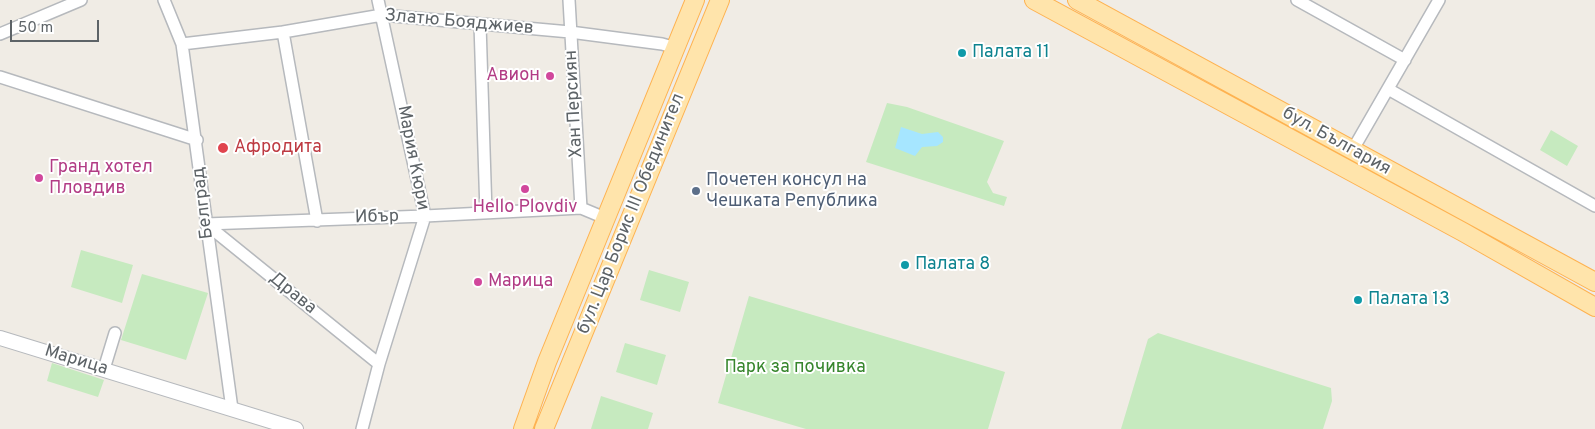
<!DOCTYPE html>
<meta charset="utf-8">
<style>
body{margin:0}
#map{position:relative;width:1595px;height:429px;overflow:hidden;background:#f0ece5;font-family:Overpass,sans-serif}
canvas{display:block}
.scale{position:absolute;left:10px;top:20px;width:89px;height:22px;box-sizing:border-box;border:2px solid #5d6367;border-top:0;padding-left:6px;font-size:15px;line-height:18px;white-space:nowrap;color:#5d6367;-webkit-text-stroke:4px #fff;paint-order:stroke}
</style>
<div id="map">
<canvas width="1595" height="429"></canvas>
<div class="scale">50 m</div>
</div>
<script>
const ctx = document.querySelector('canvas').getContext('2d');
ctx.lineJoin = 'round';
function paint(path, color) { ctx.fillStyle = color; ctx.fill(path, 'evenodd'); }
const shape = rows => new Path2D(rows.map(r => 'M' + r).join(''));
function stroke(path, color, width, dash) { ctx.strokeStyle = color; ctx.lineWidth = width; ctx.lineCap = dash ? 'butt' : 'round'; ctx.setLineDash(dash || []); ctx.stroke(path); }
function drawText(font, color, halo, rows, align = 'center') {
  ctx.font = font + ' Overpass,sans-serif'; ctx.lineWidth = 4; ctx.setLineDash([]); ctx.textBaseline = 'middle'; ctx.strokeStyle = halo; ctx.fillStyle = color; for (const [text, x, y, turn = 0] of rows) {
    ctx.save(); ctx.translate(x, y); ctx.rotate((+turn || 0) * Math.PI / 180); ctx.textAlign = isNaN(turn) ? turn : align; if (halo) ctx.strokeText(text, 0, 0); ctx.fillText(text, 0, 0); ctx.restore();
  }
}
paint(shape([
 [887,103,907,107,1004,141,987,182,993,193,1007,197,1004,206,866,162],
 [1551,130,1578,146,1567,166,1540,150],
 [81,250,133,265,122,303,71,287],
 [649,270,689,282,680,312,640,300],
 [142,274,208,293,186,360,121,340],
 [749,296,1005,372,988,429,806,429,718,403],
 [1158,333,1331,388,1332,401,1323,429,1121,429,1148,339],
 [625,343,666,355,657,385,616,372],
 [52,363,104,380,98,397,47,381],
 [601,396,653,413,648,429,591,429]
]), '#c6eabf');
paint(shape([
 [901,127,922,134,938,132,943,137,943,142,937,146,922,147,915,156,895,148]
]), '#a6e6ff');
const minor = shape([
 [164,0,182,44,232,409],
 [569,0,581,208],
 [1297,0,1405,60],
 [480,24,486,213],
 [283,32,317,221],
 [0,34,81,0],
 [182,44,283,32,382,15,570,32,662,44,676,48],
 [0,77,197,140],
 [1388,89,1595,206],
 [1352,151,1439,0],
 [206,224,425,216,581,208,605,218],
 [206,224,379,364],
 [104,369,115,333],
 [362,429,379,364,425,216,378,0]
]);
const tertiary = shape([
 [0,338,296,429]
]);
const primary = shape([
 [1034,0,1463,232,1595,307],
 [1077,0,1595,282],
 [523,429,547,362,695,0],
 [544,429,720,0]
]);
stroke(minor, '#b6b9bd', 14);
stroke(tertiary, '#b6b9bd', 16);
stroke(primary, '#feb250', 20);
stroke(minor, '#fff', 11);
stroke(tertiary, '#fff', 14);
stroke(primary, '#ffe4ab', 18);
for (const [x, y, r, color] of [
 [962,53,5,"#0f9aa8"],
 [550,76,5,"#d1479c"],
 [223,148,6,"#e0444e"],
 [39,178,5,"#d1479c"],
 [525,189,5,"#d1479c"],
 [696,191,5,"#5c6f8a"],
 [905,265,5,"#0f9aa8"],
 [478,282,5,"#d1479c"],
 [1358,300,5,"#0f9aa8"]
]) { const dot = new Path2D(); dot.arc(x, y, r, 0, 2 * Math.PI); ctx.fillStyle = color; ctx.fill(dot); stroke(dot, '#fff', 2); }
drawText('18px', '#5d6367', '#fff', [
 ["Златю Бояджиев",459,23,5],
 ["Хан Персиян",575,104,-93],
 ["бул. България",1336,142,29],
 ["Мария Кюри",412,158,79],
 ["Белград",204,203,-97],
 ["бул. Цар Борис III Обединител",632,214,-68],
 ["Ибър",377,218,-2],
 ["Драва",292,294,39],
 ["Марица",76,361,17]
]);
drawText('18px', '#0d838f', '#fff', [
 ["Палата 11",972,53],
 ["Палата 8",915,265],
 ["Палата 13",1368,300]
], 'left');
drawText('18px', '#b23c85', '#fff', [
 ["Авион",540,76,"right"],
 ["Гранд хотел",49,168],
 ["Пловдив",49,189],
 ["Hello Plovdiv",525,208,"center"],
 ["Марица",488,282]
], 'left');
drawText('18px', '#be3a42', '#fff', [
 ["Афродита",234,148]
], 'left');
drawText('18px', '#4e5e75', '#fff', [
 ["Почетен консул на",706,181],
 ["Чешката Република",706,202]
], 'left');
drawText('18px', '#37862d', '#fff', [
 ["Парк за почивка",795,368]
]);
</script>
